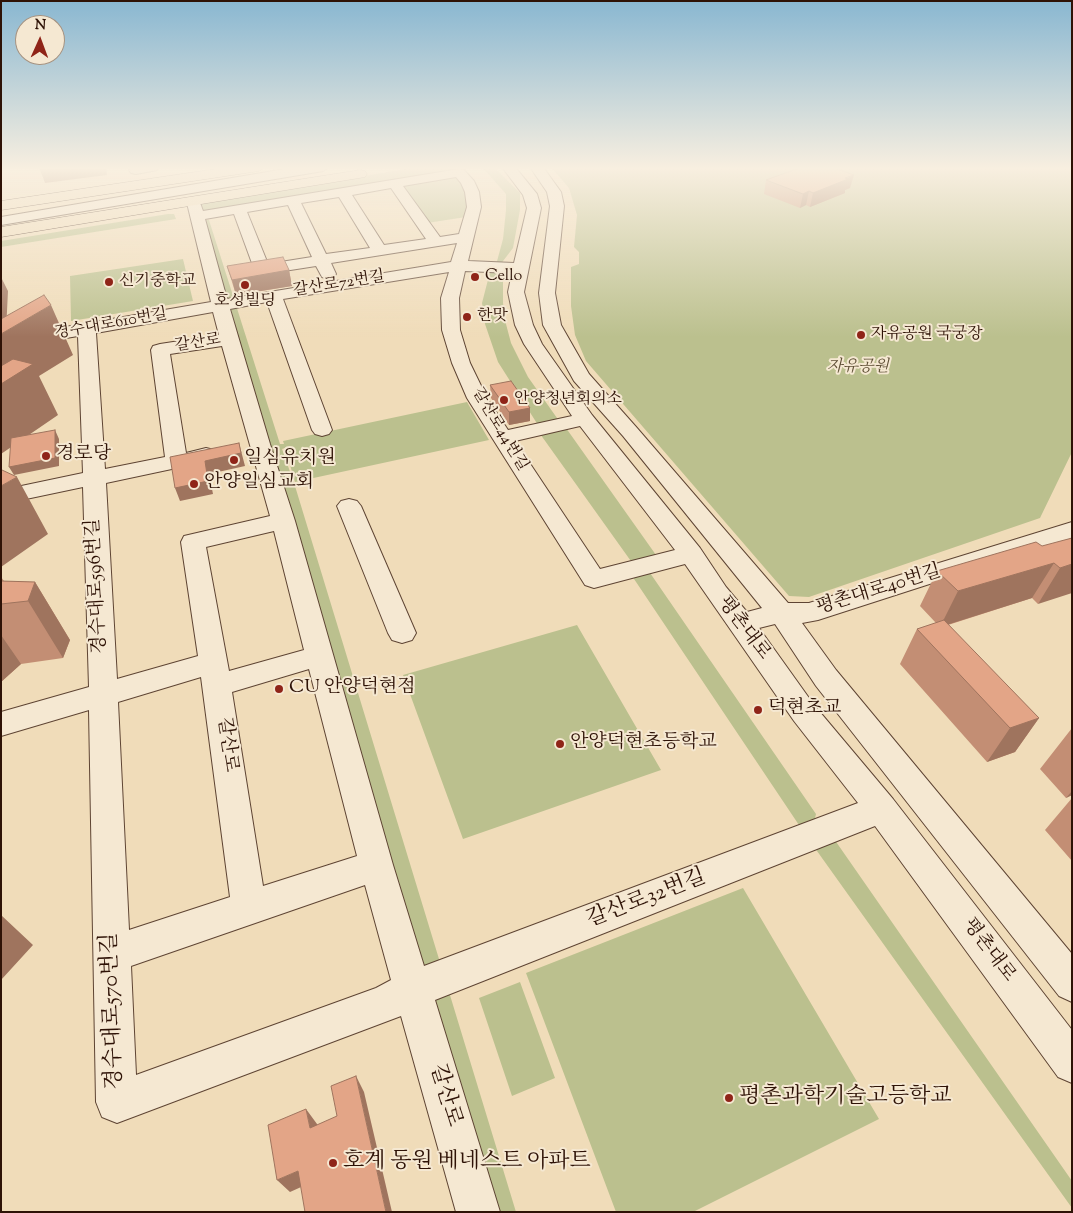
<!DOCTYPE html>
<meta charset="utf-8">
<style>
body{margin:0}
#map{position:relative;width:1073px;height:1213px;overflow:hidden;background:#f0dcb9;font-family:"Sorts Mill Goudy",serif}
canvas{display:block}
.frame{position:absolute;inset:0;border:2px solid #2e1206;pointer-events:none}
.north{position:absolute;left:15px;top:15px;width:50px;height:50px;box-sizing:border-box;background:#f5e8d2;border:1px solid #a59280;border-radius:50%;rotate:2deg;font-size:14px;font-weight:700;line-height:20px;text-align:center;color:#2e1206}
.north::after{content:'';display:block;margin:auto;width:18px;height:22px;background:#8f2418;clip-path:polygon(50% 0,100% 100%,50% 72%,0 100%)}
</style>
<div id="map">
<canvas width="1073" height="1213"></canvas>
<div class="frame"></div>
<div class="north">N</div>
</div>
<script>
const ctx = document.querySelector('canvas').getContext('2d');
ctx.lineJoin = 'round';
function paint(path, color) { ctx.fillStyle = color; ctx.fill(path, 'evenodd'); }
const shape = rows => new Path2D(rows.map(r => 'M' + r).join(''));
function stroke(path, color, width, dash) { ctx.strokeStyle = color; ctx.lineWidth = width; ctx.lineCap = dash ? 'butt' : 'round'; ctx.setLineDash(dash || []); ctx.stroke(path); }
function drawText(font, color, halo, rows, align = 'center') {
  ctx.font = font + ' "Sorts Mill Goudy","Noto Serif KR",serif'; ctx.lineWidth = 4; ctx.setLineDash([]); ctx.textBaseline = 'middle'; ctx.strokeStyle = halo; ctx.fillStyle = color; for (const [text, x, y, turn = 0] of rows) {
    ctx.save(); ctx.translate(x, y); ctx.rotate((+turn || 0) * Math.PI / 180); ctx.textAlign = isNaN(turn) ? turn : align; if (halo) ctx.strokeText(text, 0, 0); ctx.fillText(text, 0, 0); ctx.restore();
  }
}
paint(shape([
 [418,167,476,167,204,211,199,208,202,203],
 [482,167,494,167,520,193,520,210,513,248,500,265,496,265,503,239,506,210,506,194],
 [551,167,1072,167,1072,452,1040,518,809,597,789,596,586,361,575,335,571,306,571,267,579,264,579,252,574,247,577,215,569,188],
 [457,175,464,183,471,205,466,217,427,223,403,184],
 [168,214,174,214,176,219,1,247,1,241],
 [204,220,209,220,280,444,284,444,283,441,467,402,489,440,295,482,285,448,282,449,295,486,516,1212,482,1212],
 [183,259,193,301,71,321,70,276],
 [491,268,503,272,503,303,506,324,511,343,528,377,557,418,556,422,538,425,498,362,485,324,482,303],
 [566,428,656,555,633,564,538,431],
 [628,570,648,570,816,814,814,822,832,836,1072,1181,1072,1208,807,837],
 [577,625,661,770,463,839,403,675],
 [743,888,879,1119,693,1212,616,1212,526,973],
 [520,982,555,1078,512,1096,479,998]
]), '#bbc08e');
const minor = shape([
 [131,167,158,167,157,170,136,174,131,173,129,170,131,167],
 [297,167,329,167,323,171,1,225,1,217,297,167],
 [502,167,515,167,537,194,541,208,524,292,533,325,542,344,592,415,700,548,726,587,747,612,762,608,623,436,574,381,543,325,539,293,550,206,547,192,530,167,543,167,561,192,564,206,555,293,561,325,589,374,637,428,788,603,809,603,1072,522,1072,538,818,620,802,623,836,670,1072,954,1072,1002,1059,996,816,686,775,624,759,628,814,705,893,799,1072,1030,1072,1083,1058,1077,875,826,435,1000,500,1212,456,1212,401,1016,117,1123,102,1117,96,1102,89,710,1,736,1,712,89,687,83,487,7,503,1,502,1,488,7,489,83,473,78,336,1,349,1,338,211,302,187,203,189,200,194,199,199,200,203,211,459,169,464,170,474,181,479,192,481,207,468,261,514,263,527,208,523,195,502,167],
 [456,177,461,183,465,192,467,207,459,234,440,237,403,186,456,177],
 [391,188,426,239,384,245,352,195,391,188],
 [339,197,370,248,326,254,301,203,339,197],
 [288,205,312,257,268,264,247,212,288,205],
 [234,214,253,266,246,268,244,271,246,274,252,276,316,266,322,277,328,279,334,277,336,274,331,263,457,243,451,262,227,299,205,219,234,214],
 [465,271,512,273,508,292,515,325,524,344,572,416,508,430,487,398,470,363,460,330,459,298,465,271],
 [449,272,441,298,442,330,452,363,467,398,585,585,594,588,685,564,794,721,858,803,424,966,393,865,295,521,270,444,230,309,267,302,312,430,315,434,322,436,329,434,332,430,283,299,449,272],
 [213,312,219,335,160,344,153,346,151,350,165,457,105,469,96,333,213,312],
 [222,346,270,516,184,536,181,542,198,656,117,679,106,483,214,460,217,455,214,450,206,448,186,453,170,354,222,346],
 [580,426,675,550,600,569,515,441,580,426],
 [274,531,304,650,229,671,206,547,274,531],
 [309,669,357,856,263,886,232,692,309,669],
 [201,677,230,897,129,930,118,702,201,677],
 [365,885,391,980,376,988,136,1075,131,966,365,885],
 [349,499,357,501,361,506,416,633,412,640,402,643,392,640,388,633,337,506,341,501,349,499]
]);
const highway = shape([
 [229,167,266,167,259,171,1,210,1,201,229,167],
 [360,170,365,171,367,174,365,177,1,237,1,227,360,170]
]);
stroke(minor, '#5e4433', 2);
stroke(highway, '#2e1206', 1);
paint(minor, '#f5e8d2');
paint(highway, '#f0dcb9');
paint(shape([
 [766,180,850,188,845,190,845,193,810,207,806,205,800,208,764,194],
 [227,266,289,270,292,286,236,295],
 [490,385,530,408,530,421,509,425,491,398],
 [1042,546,1072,564,1038,604,1032,598,948,625,1039,718,1015,752,987,762,900,664,917,629,936,623,920,606,937,571],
 [1,577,4,581,35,582,70,640,63,658,21,664,1,682],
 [1072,728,1072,795,1066,798,1040,769],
 [1072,798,1072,861,1045,830]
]), '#c38e74');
paint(shape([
 [39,167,106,167,107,175,45,183],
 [854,175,850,188,845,190,845,193,810,207,813,193],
 [809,191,806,205,800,208,803,194],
 [289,270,292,286,236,295,232,280],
 [1,277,8,291,6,331,1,331],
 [51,305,73,355,39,376,58,415,1,454,1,334],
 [530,408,530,421,509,425,509,412],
 [55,430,59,439,59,466,14,475,9,467],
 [239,443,245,466,209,474,213,494,180,501,175,488,205,461],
 [17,477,48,534,1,567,1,486],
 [1054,563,1032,598,940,627,958,591],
 [1072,564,1072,593,1038,604,1060,568],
 [35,582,70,640,63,658,28,601],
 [1,635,21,664,1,682],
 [1039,718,1015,752,987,762,1010,728],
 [1072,791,1072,795,1066,798],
 [1,915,33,945,1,980],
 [356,1076,364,1092,392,1212,386,1212],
 [306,1109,317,1124,321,1143,310,1128],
 [298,1171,310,1183,290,1192,277,1180]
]), '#9f745e');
const building = shape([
 [802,167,832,167,854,175,845,178,848,179,813,193,809,191,803,194,766,180,802,167],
 [283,257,289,270,232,280,227,266,283,257],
 [44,295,51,305,1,334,1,319,44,295],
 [13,359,33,364,1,384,1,366,13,359],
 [511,381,530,408,509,412,490,385,511,381],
 [55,430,55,458,9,467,11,438,55,430],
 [239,443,241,453,205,461,208,481,175,488,170,457,239,443],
 [1,470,2,470,17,477,1,486,1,470],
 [1072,538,1072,564,1060,568,1054,563,958,591,937,571,1036,542,1042,546,1072,538],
 [1,581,35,582,28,601,1,604,1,581],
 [944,620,1039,718,1010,728,917,629,944,620],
 [356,1076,386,1212,305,1212,298,1171,277,1180,268,1125,306,1109,310,1128,337,1116,331,1086,356,1076]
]);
paint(building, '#e3a587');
stroke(building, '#9f745e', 1);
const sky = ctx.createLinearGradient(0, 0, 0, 337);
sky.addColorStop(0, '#89b7d1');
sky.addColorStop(0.5, '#f8efe0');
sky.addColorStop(1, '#f8efe000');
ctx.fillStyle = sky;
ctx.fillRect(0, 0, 1073, 337);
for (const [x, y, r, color] of [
 [475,277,5,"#8f2418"],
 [109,282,5,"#8f2418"],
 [245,285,5,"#8f2418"],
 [467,317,5,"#8f2418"],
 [861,335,5,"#8f2418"],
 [504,400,5,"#8f2418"],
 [46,456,5,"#8f2418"],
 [234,460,5,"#8f2418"],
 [194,484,5,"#8f2418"],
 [279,689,5,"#8f2418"],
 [758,710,5,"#8f2418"],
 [560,744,5,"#8f2418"],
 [729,1098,5,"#8f2418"],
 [333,1163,5,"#8f2418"]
]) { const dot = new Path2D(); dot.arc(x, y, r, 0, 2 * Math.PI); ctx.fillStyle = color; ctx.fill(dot); stroke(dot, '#f5e8d2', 2); }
drawText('16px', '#2e1206', '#f5e8d2', [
 ["Cello",485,277],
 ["신기중학교",119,282],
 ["호성빌딩",245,302,"center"],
 ["한맛",477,317],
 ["자유공원 국궁장",871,335],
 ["안양청년회의소",514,400]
], 'left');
drawText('16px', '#2e1206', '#f5e8d2', [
 ["갈산로72번길",339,285,-9],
 ["경수대로610번길",111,325,-10],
 ["갈산로",198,344,-9],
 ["갈산로44번길",499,430,59]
]);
drawText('italic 16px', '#5f4f36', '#f5e8d2', [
 ["자유공원",858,368]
]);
drawText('19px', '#2e1206', '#f5e8d2', [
 ["경로당",56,456],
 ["일심유치원",244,460],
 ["안양일심교회",204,484],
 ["CU 안양덕현점",289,689],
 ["덕현초교",768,710],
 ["안양덕현초등학교",570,744]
], 'left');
drawText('19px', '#2e1206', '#f5e8d2', [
 ["경수대로596번길",98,586,-93],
 ["평촌대로40번길",879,591,-17],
 ["평촌대로",743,629,53],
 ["갈산로",226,745,82],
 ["평촌대로",988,951,53]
]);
drawText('22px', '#2e1206', '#f5e8d2', [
 ["갈산로32번길",647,900,-21],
 ["경수대로570번길",114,1011,-92],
 ["갈산로",444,1096,73]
]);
drawText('22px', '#2e1206', '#f5e8d2', [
 ["평촌과학기술고등학교",739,1098],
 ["호계 동원 베네스트 아파트",343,1163]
], 'left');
</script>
